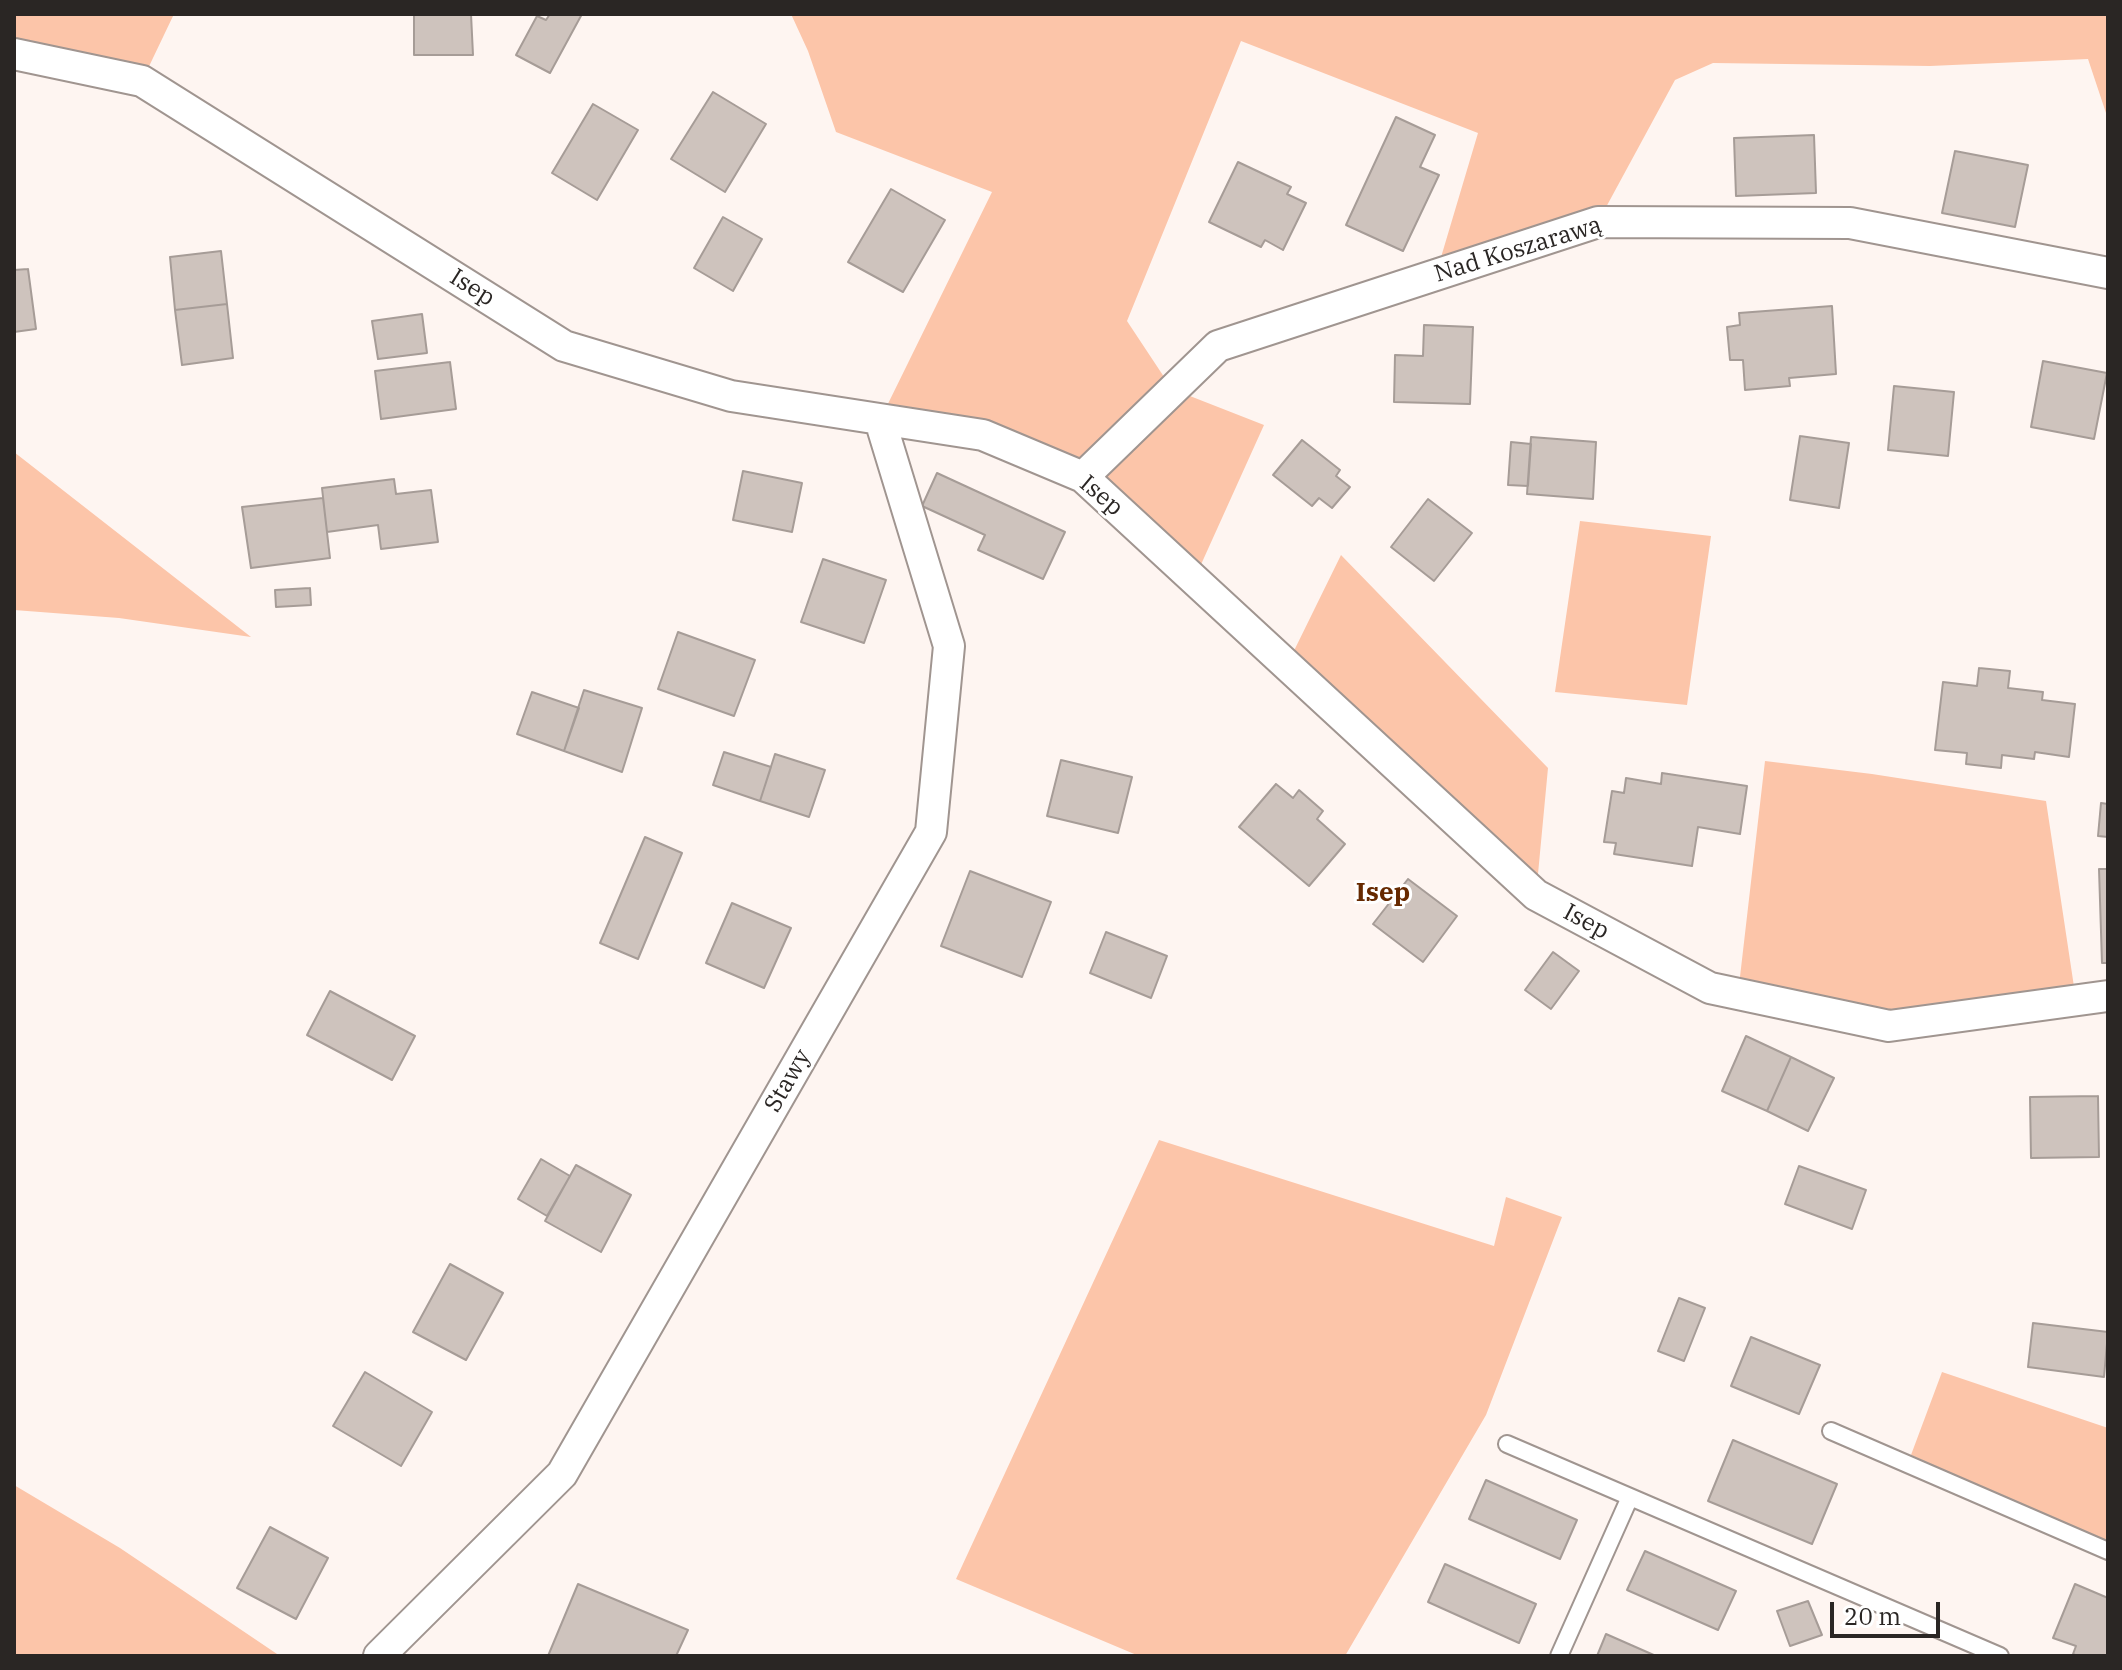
<!DOCTYPE html>
<meta charset="utf-8">
<style>
body{margin:0}
#map{position:relative;width:2122px;height:1670px;overflow:hidden;background:#fef5f1;font-family:"IBM Plex Serif",serif}
canvas{display:block}
.frame{position:absolute;inset:0;border:16px solid #2a2624;pointer-events:none}
.scale{position:absolute;left:1830px;top:1602px;width:110px;height:36px;box-sizing:border-box;border:4px solid #2a2624;border-top:0;padding-left:10px;font-size:24px;line-height:28px;white-space:nowrap;color:#2a2624;-webkit-text-stroke:6px #fff;paint-order:stroke}
</style>
<div id="map">
<canvas width="2122" height="1670"></canvas>
<div class="frame"></div>
<div class="scale">20 m</div>
</div>
<script>
const ctx = document.querySelector('canvas').getContext('2d');
ctx.lineJoin = 'round';
function paint(path, color) { ctx.fillStyle = color; ctx.fill(path, 'evenodd'); }
const shape = rows => new Path2D(rows.map(r => 'M' + r).join(''));
function stroke(path, color, width, dash) { ctx.strokeStyle = color; ctx.lineWidth = width; ctx.lineCap = dash ? 'butt' : 'round'; ctx.setLineDash(dash || []); ctx.stroke(path); }
function drawText(font, color, halo, rows, align = 'center') {
  ctx.font = font + ' "IBM Plex Serif",serif'; ctx.lineWidth = 6; ctx.setLineDash([]); ctx.textBaseline = 'middle'; ctx.strokeStyle = halo; ctx.fillStyle = color; for (const [text, x, y, turn = 0] of rows) {
    ctx.save(); ctx.translate(x, y); ctx.rotate((+turn || 0) * Math.PI / 180); ctx.textAlign = isNaN(turn) ? turn : align; if (halo) ctx.strokeText(text, 0, 0); ctx.fillText(text, 0, 0); ctx.restore();
  }
}
paint(shape([
 [14,14,174,14,142,81,14,54],
 [791,14,2108,14,2108,119,2088,59,1930,66,1713,63,1675,80,1598,222,1436,274,1478,133,1241,41,1127,321,1172,389,1264,425,1194,580,1083,477,880,420,992,192,836,132,808,51],
 [14,452,251,637,119,618,14,610],
 [1580,521,1711,536,1687,705,1555,692],
 [1341,555,1548,768,1536,895,1287,665],
 [1765,761,1872,774,2046,801,2076,1000,1889,1026,1738,994],
 [1159,1140,1494,1246,1506,1197,1562,1217,1486,1415,1345,1656,1139,1656,956,1579],
 [1942,1372,2108,1428,2108,1544,1911,1455],
 [14,1485,120,1548,280,1656,14,1656]
]), '#fcc5a9');
const building = shape([
 [414,14,471,14,473,55,414,55,414,14],
 [550,14,582,14,550,73,516,55,537,16,546,20,550,14],
 [713,92,766,124,725,192,671,159,713,92],
 [593,104,638,130,597,200,552,173,593,104],
 [1396,117,1435,135,1420,167,1439,175,1403,251,1346,225,1396,117],
 [1814,135,1816,193,1736,196,1734,138,1814,135],
 [1955,151,2028,165,2015,227,1942,213,1955,151],
 [1238,162,1291,187,1287,194,1306,203,1283,250,1265,240,1261,247,1209,222,1238,162],
 [891,189,945,220,903,292,848,262,891,189],
 [723,217,762,239,733,291,694,268,723,217],
 [221,251,227,304,175,310,170,257,221,251],
 [28,269,36,329,14,332,14,270,28,269],
 [227,304,233,358,182,365,175,310,227,304],
 [1832,306,1836,374,1789,378,1790,386,1745,390,1743,360,1730,360,1727,327,1740,325,1739,313,1832,306],
 [422,314,427,353,378,359,372,321,422,314],
 [1424,325,1473,327,1470,404,1394,402,1395,355,1423,356,1424,325],
 [2043,361,2107,373,2094,439,2031,427,2043,361],
 [450,362,456,409,381,419,375,371,450,362],
 [1894,386,1954,392,1948,456,1888,450,1894,386],
 [1800,436,1849,443,1839,508,1790,500,1800,436],
 [1531,437,1596,442,1593,499,1527,494,1531,437],
 [1302,440,1340,470,1336,476,1350,487,1332,508,1319,498,1312,506,1273,475,1302,440],
 [1511,442,1531,444,1528,486,1508,485,1511,442],
 [743,471,802,483,792,532,733,520,743,471],
 [937,473,1065,532,1043,579,978,550,985,535,922,506,937,473],
 [394,479,396,494,431,490,438,542,381,549,378,525,327,532,322,488,394,479],
 [323,498,330,558,251,568,242,507,323,498],
 [1428,499,1472,533,1434,581,1391,547,1428,499],
 [823,559,886,580,864,643,801,622,823,559],
 [310,588,311,605,276,607,275,590,310,588],
 [678,632,755,660,734,716,658,689,678,632],
 [1979,668,2010,671,2008,688,2043,692,2042,700,2075,704,2069,757,2035,752,2034,759,2002,755,2001,768,1966,764,1967,753,1935,750,1943,682,1977,686,1979,668],
 [584,690,642,708,622,772,564,751,584,690],
 [532,692,579,708,564,751,517,734,532,692],
 [724,752,771,767,760,801,713,785,724,752],
 [775,754,825,770,809,817,760,801,775,754],
 [1061,760,1132,777,1118,833,1047,816,1061,760],
 [1662,773,1747,786,1740,834,1698,827,1692,866,1614,854,1616,843,1604,842,1612,791,1624,793,1626,778,1661,784,1662,773],
 [1276,784,1293,798,1299,790,1323,811,1317,819,1345,844,1309,886,1239,827,1276,784],
 [2101,803,2108,804,2108,837,2098,836,2101,803],
 [645,837,682,853,638,959,600,943,645,837],
 [2099,869,2108,869,2108,963,2102,963,2099,869],
 [970,871,1051,902,1022,977,941,946,970,871],
 [1408,879,1457,916,1423,962,1373,924,1408,879],
 [732,903,791,928,764,988,706,963,732,903],
 [1106,932,1167,956,1151,998,1090,973,1106,932],
 [1553,952,1579,971,1551,1009,1525,990,1553,952],
 [330,991,415,1036,392,1080,307,1035,330,991],
 [1746,1036,1791,1057,1767,1111,1722,1091,1746,1036],
 [1791,1057,1834,1078,1808,1131,1767,1111,1791,1057],
 [2098,1096,2099,1157,2031,1158,2030,1097,2098,1096],
 [541,1159,570,1176,547,1216,518,1199,541,1159],
 [576,1165,631,1195,601,1252,545,1221,576,1165],
 [1799,1166,1866,1190,1852,1229,1785,1204,1799,1166],
 [450,1264,503,1293,466,1360,413,1332,450,1264],
 [1679,1298,1705,1308,1684,1361,1658,1351,1679,1298],
 [2033,1323,2108,1332,2104,1377,2028,1367,2033,1323],
 [1751,1337,1820,1365,1799,1414,1731,1386,1751,1337],
 [365,1372,432,1412,401,1466,333,1426,365,1372],
 [1733,1440,1837,1484,1812,1544,1708,1501,1733,1440],
 [1486,1480,1577,1520,1560,1559,1469,1519,1486,1480],
 [270,1527,328,1558,296,1619,237,1588,270,1527],
 [1645,1551,1736,1591,1718,1630,1627,1590,1645,1551],
 [1445,1564,1536,1604,1519,1643,1428,1602,1445,1564],
 [578,1584,688,1630,676,1656,548,1656,578,1584],
 [2075,1584,2108,1598,2108,1656,2077,1656,2073,1654,2076,1646,2053,1638,2075,1584],
 [1808,1601,1822,1635,1790,1646,1777,1611,1808,1601],
 [1606,1634,1656,1656,1597,1656,1606,1634]
]);
paint(building, '#cec3bd');
stroke(building, '#a69c97', 2);
const service = shape([
 [1831,1431,2108,1551],
 [1507,1444,2000,1656],
 [1559,1656,1630,1497]
]);
const minor = shape([
 [14,54,142,81,564,346,731,396,983,435,1083,477,1536,895,1710,988,1889,1026,2108,996],
 [1083,477,1218,346,1598,222,1850,223,2108,273],
 [379,1656,562,1474,931,832,949,646,880,420]
]);
stroke(service, '#a09590', 20);
stroke(minor, '#a09590', 34);
stroke(service, '#fff', 16);
stroke(minor, '#fff', 30);
drawText('24px', '#2a2624', '#fff', [
 ["Nad Koszarawą",1518,250,-17],
 ["Isep",472,288,32],
 ["Isep",1101,496,40],
 ["Isep",1586,922,28],
 ["Stawy",788,1081,-60]
]);
drawText('bold 26px', '#662900', '#fff', [
 ["Isep",1383,893]
]);
</script>
